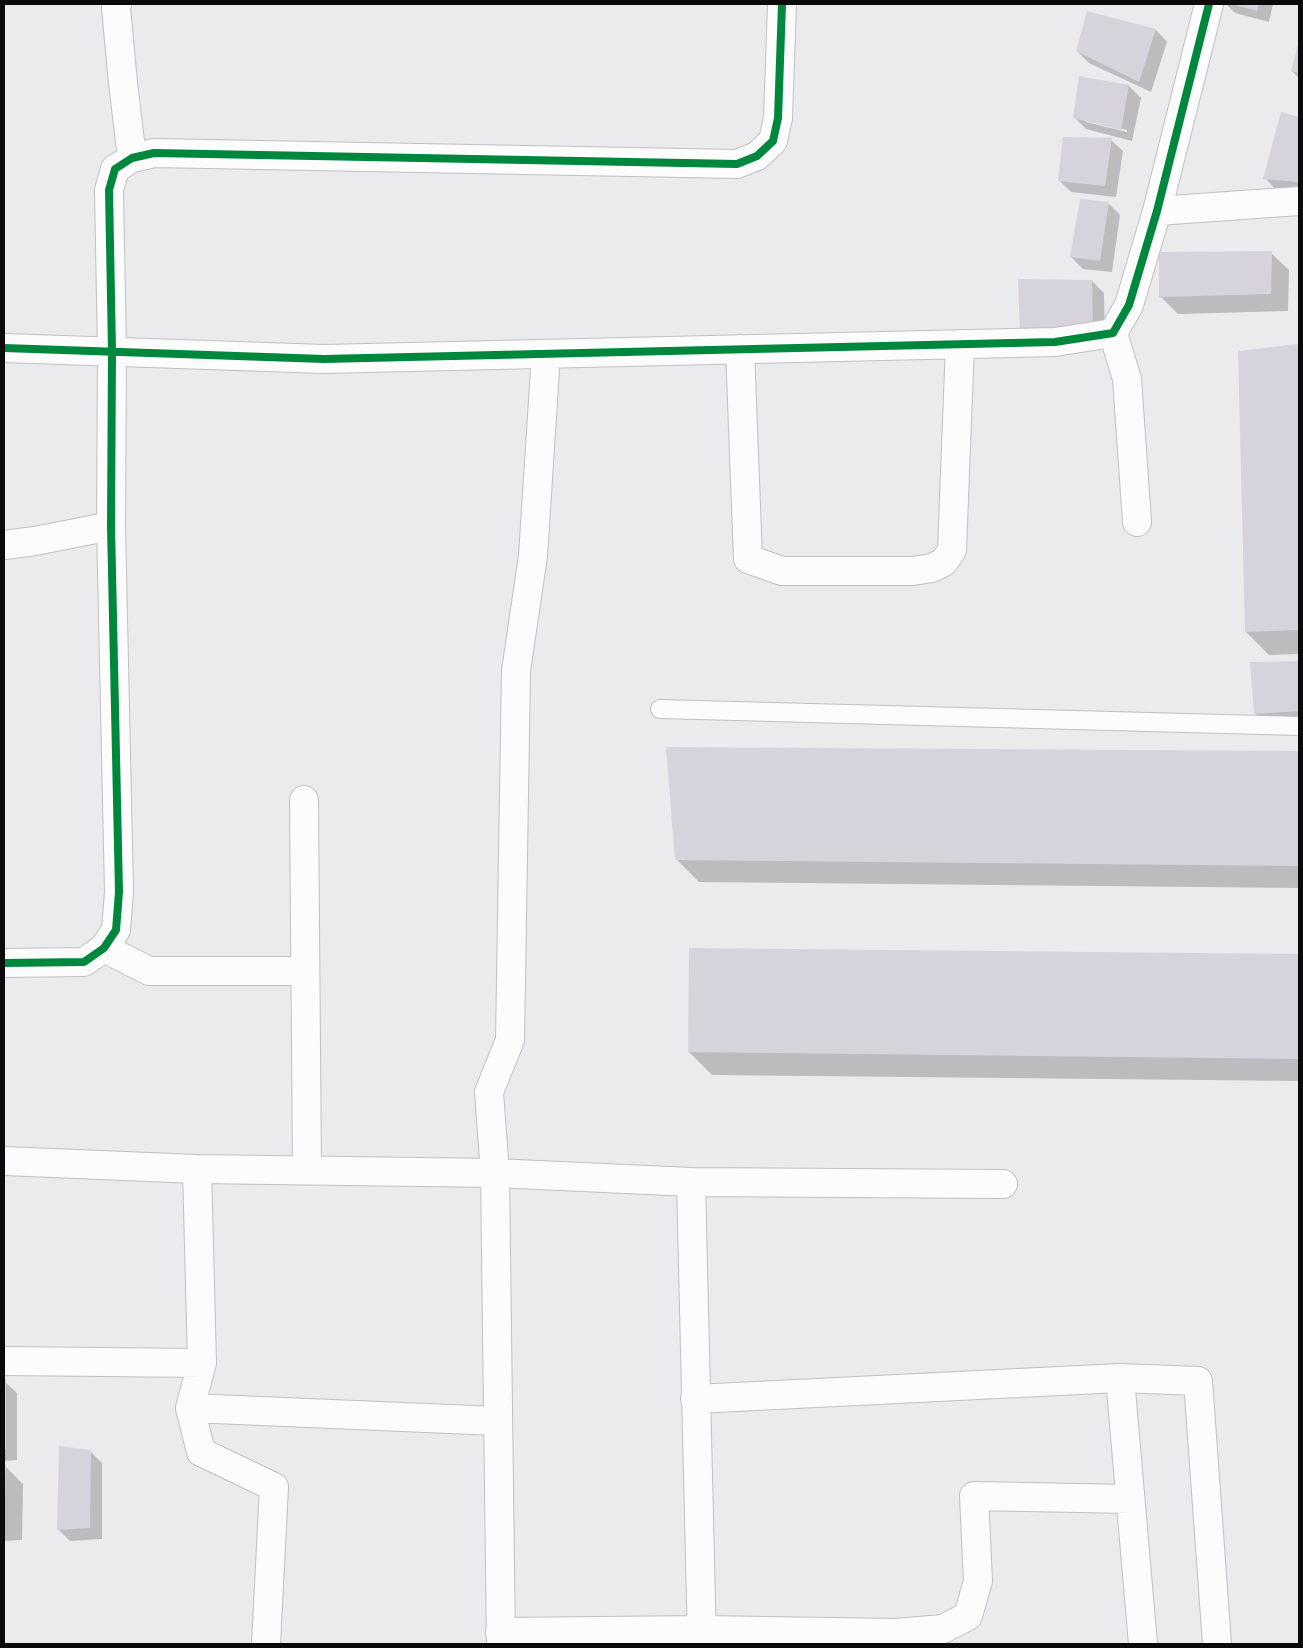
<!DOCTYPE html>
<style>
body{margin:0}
#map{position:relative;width:1303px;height:1648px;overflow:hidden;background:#ebeaed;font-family:Georgia,serif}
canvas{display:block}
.frame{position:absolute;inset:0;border:5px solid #0b0b0d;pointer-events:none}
</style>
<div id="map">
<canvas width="1303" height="1648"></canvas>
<div class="frame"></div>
</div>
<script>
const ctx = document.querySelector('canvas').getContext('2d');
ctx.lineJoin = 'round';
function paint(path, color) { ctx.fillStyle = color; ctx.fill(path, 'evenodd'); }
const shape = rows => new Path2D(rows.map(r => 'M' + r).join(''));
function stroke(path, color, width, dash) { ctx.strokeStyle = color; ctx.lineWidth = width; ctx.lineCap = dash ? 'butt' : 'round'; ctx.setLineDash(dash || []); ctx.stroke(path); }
paint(shape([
 [1226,4,1273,4,1269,22,1235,13],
 [1088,13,1156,30,1167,42,1151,92,1089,63,1077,51],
 [1299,44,1299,78,1292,71],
 [1080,78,1129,86,1141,98,1132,141,1086,129,1075,118],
 [1086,120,1127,130,1127,132,1086,122],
 [1282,114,1299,118,1299,197,1282,196,1265,178],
 [1111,140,1123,151,1116,197,1071,192,1060,181],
 [1109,204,1120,215,1112,272,1083,269,1071,257],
 [1271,253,1289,270,1288,311,1178,314,1160,296],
 [1092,281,1104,293,1105,343,1033,344],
 [1299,346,1299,654,1269,655,1246,632,1240,353],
 [1299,662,1299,729,1272,731,1255,713,1252,663],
 [668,748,1299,752,1299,888,699,882,676,859],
 [690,949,1299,955,1299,1081,712,1075,689,1052],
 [4,1381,17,1393,17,1460,4,1461],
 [90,1451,102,1463,102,1539,70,1541,58,1529],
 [4,1467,6,1467,23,1484,22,1540,4,1541]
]), '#0003');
paint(shape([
 [1232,4,1259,4,1257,11],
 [1087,11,1156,29,1139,82,1076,51],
 [1299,41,1299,73,1291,71],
 [1079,76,1129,85,1121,130,1073,118],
 [1281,112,1299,117,1299,182,1263,179],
 [1063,137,1112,138,1105,186,1058,181],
 [1080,199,1109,202,1100,261,1070,257],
 [1272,251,1271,294,1159,297,1159,252],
 [1018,279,1092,280,1093,332,1020,333],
 [1299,344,1299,630,1245,632,1238,351],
 [1299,661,1299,711,1254,714,1250,662],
 [666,747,1299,751,1299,866,675,860],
 [689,948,1299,954,1299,1059,688,1052],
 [4,1380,6,1380,6,1449,4,1449],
 [59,1446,91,1450,90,1528,57,1530],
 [4,1465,6,1466,5,1496,4,1496]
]), '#d7d3dd');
const service = shape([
 [660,709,1299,726]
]);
const minor = shape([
 [117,4,116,8,123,83,132,158],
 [1157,211,1299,201],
 [1113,333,1127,379,1137,522],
 [4,348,324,359,1055,342,1113,333,1129,305,1157,211,1209,4],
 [740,349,748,559,782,571,913,571,932,568,944,562,952,550,960,344],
 [4,545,35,541,111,526],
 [304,800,307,1170],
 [104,948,149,971,305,971],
 [4,963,84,962,104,948,116,930,119,892,111,526,112,351,109,190,115,169,132,158,154,153,737,164,757,156,773,141,778,118,782,4],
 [4,1161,197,1169,495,1173,691,1182,1003,1184],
 [691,1182,702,1644],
 [4,1361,202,1363,197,1169],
 [202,1363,190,1408,201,1452,274,1487,266,1644],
 [1120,1378,1198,1381,1217,1644],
 [695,1399,1120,1378,1143,1644],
 [190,1408,497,1421],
 [500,1632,701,1630,895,1633,896,1644],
 [895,1633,943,1629,968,1616,978,1581,974,1496,1130,1499],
 [501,1644,495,1173,489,1092,510,1040,516,671,533,556,546,354]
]);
stroke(service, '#c0bfc2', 20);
stroke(minor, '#c0bfc2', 30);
stroke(service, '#fcfcfc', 18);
stroke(minor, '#fcfcfc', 28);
stroke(shape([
 [4,348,324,359,1055,342,1113,333,1129,305,1157,211,1209,4],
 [4,963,84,962,104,948,116,930,119,892,111,526,112,351,109,190,115,169,132,158,154,153,737,164,757,156,773,141,778,118,782,4]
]), '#00873e', 8);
</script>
